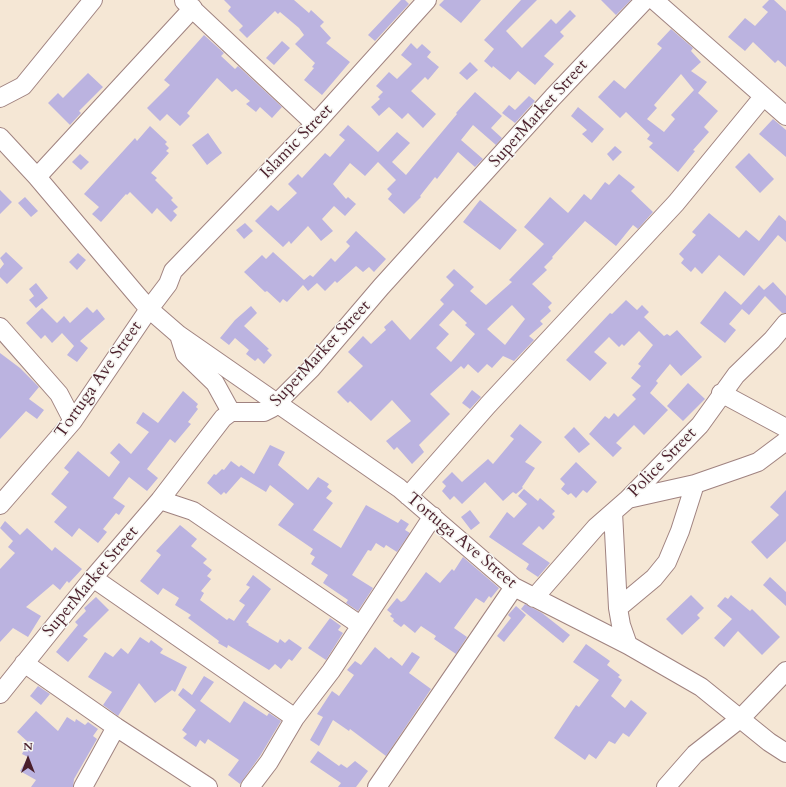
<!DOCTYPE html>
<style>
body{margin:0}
#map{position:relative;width:786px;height:787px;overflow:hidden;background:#f5e7d5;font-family:Cardo,serif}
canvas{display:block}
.north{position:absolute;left:8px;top:739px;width:40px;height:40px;-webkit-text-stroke:3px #f6f6f2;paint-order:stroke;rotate:0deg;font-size:11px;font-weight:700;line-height:16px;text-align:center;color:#4a1f2b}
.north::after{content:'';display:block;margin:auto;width:14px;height:18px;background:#4a1f2b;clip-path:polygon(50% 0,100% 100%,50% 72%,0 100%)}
</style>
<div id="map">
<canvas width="786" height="787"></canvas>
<div class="north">N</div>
</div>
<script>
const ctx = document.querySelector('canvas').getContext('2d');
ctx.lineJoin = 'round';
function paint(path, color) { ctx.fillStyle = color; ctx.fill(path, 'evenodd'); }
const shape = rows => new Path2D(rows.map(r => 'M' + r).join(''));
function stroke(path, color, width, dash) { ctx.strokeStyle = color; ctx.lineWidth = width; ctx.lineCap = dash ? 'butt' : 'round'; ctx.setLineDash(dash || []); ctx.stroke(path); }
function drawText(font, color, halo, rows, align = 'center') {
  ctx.font = font + ' Cardo,serif'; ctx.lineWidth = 3; ctx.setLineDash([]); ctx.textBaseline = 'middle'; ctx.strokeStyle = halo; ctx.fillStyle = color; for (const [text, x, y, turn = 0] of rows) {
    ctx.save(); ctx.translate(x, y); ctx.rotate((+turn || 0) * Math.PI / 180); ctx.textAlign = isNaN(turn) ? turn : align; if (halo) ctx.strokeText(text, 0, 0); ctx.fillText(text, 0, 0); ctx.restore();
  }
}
paint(shape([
 [224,0,294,0,309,13,311,10,324,22,320,26,331,38,326,43,350,62,322,95,304,80,314,68,312,67,315,63,295,44,304,35,299,28,280,12,278,14,275,11,247,38,239,30,243,26,228,11,231,7],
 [401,0,405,0,409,4,375,41,368,35],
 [444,0,481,0,461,23,439,5],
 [521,0,537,0,506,31,522,48,551,19,556,24,570,10,576,16,560,32,564,36,544,56,554,64,535,85,518,71,510,80,493,66,492,68,484,61,494,49,484,40],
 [601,0,631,0,616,15],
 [769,0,774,0,786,11,786,67,778,60,775,63,753,42,745,51,728,37,745,18,755,26,768,12,762,7],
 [671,29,693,48,691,51,701,62,691,71,707,82,698,93,718,111,704,127,709,132,693,150,695,151,678,172,649,147,653,143,647,139,650,135,626,112,620,118,598,97,614,80,625,89,662,48,657,44],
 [681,74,694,90,671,115,675,119,664,132,647,119,657,108,654,105],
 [204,35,224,53,221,56,235,69,238,66,282,107,272,118,260,107,256,112,246,104,250,101,236,89,232,92,217,78,187,113,190,116,180,126,167,114,160,121,147,108,170,85,164,80],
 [282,41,290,48,274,65,266,58],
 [411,43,417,49,422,44,431,52,427,57,439,67,428,80,425,77,411,91,436,114,423,128,408,113,402,119,389,107,379,116,371,107,380,99,378,97,383,92,376,86,389,72,397,79,412,64,401,55],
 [470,62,478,70,467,80,459,73],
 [88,73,103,87,79,111,81,113,70,125,48,103,58,93,63,98],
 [475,92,502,116,491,128,502,138,496,145,473,125,461,140,483,159,475,167,458,152,437,179,435,177,420,196,421,197,404,214,388,199,392,194,387,189,396,180,378,162,365,176,350,163,333,184,346,199,348,197,356,204,345,216,334,206,322,219,333,231,321,241,308,226,291,244,289,241,283,247,255,221,271,205,278,211,297,193,288,184,298,174,302,178,325,153,330,157,345,140,339,135,348,125,378,152,397,132,410,143,392,162,406,175,457,114,456,113],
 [529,96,535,101,515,123,502,113,509,105,515,110],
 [578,107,604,129,592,143,582,134,587,130,571,116],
 [773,119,786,130,786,157,759,134],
 [150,126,167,142,165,144,169,148,166,151,169,153,151,173,157,178,155,180,173,198,171,200,178,207,173,211,177,215,171,222,157,208,152,214,130,192,127,195,126,194,101,222,92,214,99,207,84,194,135,138,137,141],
 [208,133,222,153,207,165,192,145],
 [615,146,622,152,613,161,607,154],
 [749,153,774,179,760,193,735,167],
 [80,154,89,162,81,170,72,162],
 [619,174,635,187,631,191,653,212,638,229,633,225,616,246,585,221,552,257,553,258,544,267,547,270,532,284,552,303,548,307,551,311,540,321,543,324,529,336,534,340,514,361,503,356,492,368,487,364,478,373,468,364,464,369,461,366,430,394,450,414,419,445,424,452,412,464,397,447,394,450,386,441,411,421,392,400,371,421,350,401,348,403,337,392,363,366,348,352,363,336,371,344,386,330,384,327,392,320,410,340,444,304,440,300,454,285,446,277,454,269,474,287,470,291,486,305,512,282,509,280,544,244,524,227,550,197,568,213,584,194,591,200,605,182,609,185],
 [512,305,525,319,505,345,487,329],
 [453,310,467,323,465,325,475,334,451,362,436,348,449,334,439,325],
 [0,190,12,202,0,214],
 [25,197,38,211,31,217,18,203],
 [480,200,517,230,500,250,463,222],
 [709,213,739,238,746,230,759,241,779,215,786,221,786,242,778,235,744,276,719,255,702,274,695,267,691,272,681,263,684,259,679,254,696,235,692,232],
 [245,223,253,231,244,239,236,230],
 [356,231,386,259,374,272,369,267,363,272,356,266,337,283,335,281,325,291,317,283,308,291,303,285,287,302,283,299,280,303,267,291,265,292,244,272,262,255,266,259,273,252,304,280,310,275,313,277,331,258,335,262,350,246,346,242],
 [6,252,23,268,7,284,0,277,0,269,4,264,0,258],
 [78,253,86,260,77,270,69,262],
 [773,282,786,296,786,313,782,313,765,296,749,315,742,309,729,324,736,330,725,343,700,323,725,291,741,305,759,285,764,290],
 [36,283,48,298,36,308,29,300,34,296,29,289],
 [626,300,637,310,642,305,649,312,644,317,664,336,667,334,670,336,677,330,702,357,681,376,670,364,656,381,658,383,650,393,668,410,644,435,634,425,616,443,622,448,613,457,589,434,605,416,609,419,614,413,618,417,636,399,632,395,641,386,631,378,641,366,638,364,653,345,639,331,624,346,622,344,619,347,609,337,594,352,607,363,590,381,566,360,610,313,612,314],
 [251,306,257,313,244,326,269,349,267,350,272,355,264,364,258,358,255,361,246,354,249,350,235,338,229,345,220,338,235,320],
 [87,307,93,313,97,309,105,319,80,341,88,348,77,362,67,355,74,346,62,333,52,343,45,335,41,339,26,323,42,308,57,323,64,316,70,323],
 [0,353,20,368,39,387,29,399,44,410,37,419,26,411,0,439],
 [688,383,705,399,683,421,667,406],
 [472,390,481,397,470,409,462,403],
 [183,391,198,404,196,407,198,409,188,422,191,424,175,443,170,439,147,469,158,478,147,491,129,477,113,498,125,506,119,515,116,513,103,529,107,532,98,543,79,528,72,537,54,522,67,507,51,494,69,472,64,468,78,451,109,477,120,462,110,453,119,443,131,454,149,432,136,423,143,412,158,423],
 [520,424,542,442,525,462,535,468,522,487,523,488,516,494,513,492,503,501,485,482,462,504,454,496,450,500,442,491,446,486,442,482,452,472,462,482,488,459,493,464,514,439,510,436],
 [574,427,590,444,579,453,564,437],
 [270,445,285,452,278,465,308,490,318,477,329,484,327,487,332,491,326,498,333,503,313,530,341,548,366,505,398,523,401,519,409,524,405,530,410,533,397,552,386,545,384,548,376,543,371,551,368,550,352,575,373,588,358,611,346,603,348,600,323,583,328,575,311,564,315,557,310,554,313,549,278,525,294,504,270,485,266,492,241,477,226,494,224,492,221,495,207,483,214,474,216,475,222,469,224,470,231,461,239,467,241,465,254,474],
 [576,462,597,482,587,493,583,490,576,498,571,493,568,495,561,489,565,484,560,479],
 [524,489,538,501,540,498,555,511,552,514,555,517,543,530,539,526,522,544,550,563,538,577,526,569,529,564,489,537,507,512,514,518,527,504,518,496],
 [786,490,786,541,767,559,751,542,779,515,770,507],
 [470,510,480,523,471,530,461,517],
 [5,521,20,535,27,528,52,551,55,547,82,569,69,583,67,581,60,590,53,584,26,607,41,616,28,637,13,628,0,642,0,569,15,553,8,547,13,541,0,528],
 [180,525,197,539,191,546,207,559,203,563,212,570,207,576,211,579,201,591,204,593,200,600,227,620,229,618,234,621,245,605,239,601,250,587,246,585,253,575,271,589,246,622,249,624,248,625,278,643,280,639,285,643,289,639,302,648,292,661,289,659,281,669,275,664,269,670,228,645,227,648,218,643,219,641,188,618,191,615,175,605,179,598,163,588,158,595,140,581,161,555,156,551],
 [463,557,499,588,491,598,489,596,484,603,476,598,454,628,467,637,456,654,434,639,436,636,421,626,415,633,404,624,401,627,393,621,394,619,390,616,392,614,387,610,397,598,401,602,405,600,426,572,440,583,452,569,454,571],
 [770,577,786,592,786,606,763,585],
 [691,595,704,608,697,615,700,618,682,635,666,619],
 [731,595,750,611,752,609,780,637,762,655,738,631,724,647,714,638,732,619,717,606,725,597,728,599],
 [96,597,109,610,83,636,88,639,68,662,56,652,78,625,75,622,86,611,84,608],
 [525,604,542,613,570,635,563,643,521,609],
 [516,606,526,615,504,642,497,636,511,618,508,615],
 [330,618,341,626,338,630,343,633,326,660,308,648],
 [140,637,149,643,151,640,163,649,160,653,187,667,175,692,172,690,155,703,139,683,118,716,103,705,112,692,88,677,105,652,113,657,121,648,128,654],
 [586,644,610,661,607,665,620,675,618,677,622,680,611,696,625,708,631,700,647,713,629,737,623,733,615,744,609,741,596,759,589,754,585,760,554,738,576,705,579,707,599,680,573,662],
 [375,647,389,659,391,657,402,666,412,652,420,657,409,673,431,689,386,756,350,729,349,731,333,720,319,746,310,740,323,717,317,714,332,691,339,696,354,675,347,670,355,661,361,665],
 [204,676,214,682,200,701,230,723,244,701,267,716,269,713,281,721,260,756,240,784,228,775,239,760,208,739,205,744,200,740,196,747,183,738,187,734,182,730,196,710,178,695,183,688,192,695],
 [38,686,50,694,41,705,30,696],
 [36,711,58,731,67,717,75,722,76,719,85,725,88,722,98,729,93,736,97,739,74,779,73,787,31,787,36,780,20,771,28,757,22,754,28,742,17,732],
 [318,751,339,766,341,764,347,768,355,761,368,771,356,787,338,787,341,783,310,762]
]), '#bbb3e0');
const minor = shape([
 [654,0,786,116],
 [184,1,315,124],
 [0,98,23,86,93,0],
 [0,137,37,177,136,294,149,309,179,335,399,488,514,587,628,645,701,687,769,742,786,753],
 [37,177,193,8],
 [0,327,59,394,73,421],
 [179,335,185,354,215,383,231,412],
 [721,393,786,428],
 [408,496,488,405,676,203,763,97],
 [628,499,695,484,744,467,758,462,786,441],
 [160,500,193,511,360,625],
 [0,505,73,421,149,309,168,284,173,271,315,124,427,0],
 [613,512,618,608,621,625,628,645],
 [93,578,295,718],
 [534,598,596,527,628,499,700,425,736,375,772,340,786,323],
 [618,608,654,578,667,562,680,531,695,484],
 [24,663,116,727,208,787],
 [0,694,93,578,160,500,223,418,231,412,264,412,272,408,311,369,381,287,553,97,645,0],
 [83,787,116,727],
 [250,787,269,762,295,718,331,671,433,516],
 [377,787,514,587],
 [666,787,695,754,741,718,786,671]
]);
stroke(minor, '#a08380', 20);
stroke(minor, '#fff', 18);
drawText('17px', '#4a1f2b', '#f6f6f2', [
 ["SuperMarket Street",539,114,-48],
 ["Islamic Street",297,142,-46],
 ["SuperMarket Street",321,354,-47],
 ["Tortuga Ave Street",99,380,-55],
 ["Police Street",663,463,-46],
 ["Tortuga Ave Street",461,541,40],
 ["SuperMarket Street",91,582,-50]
]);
</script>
